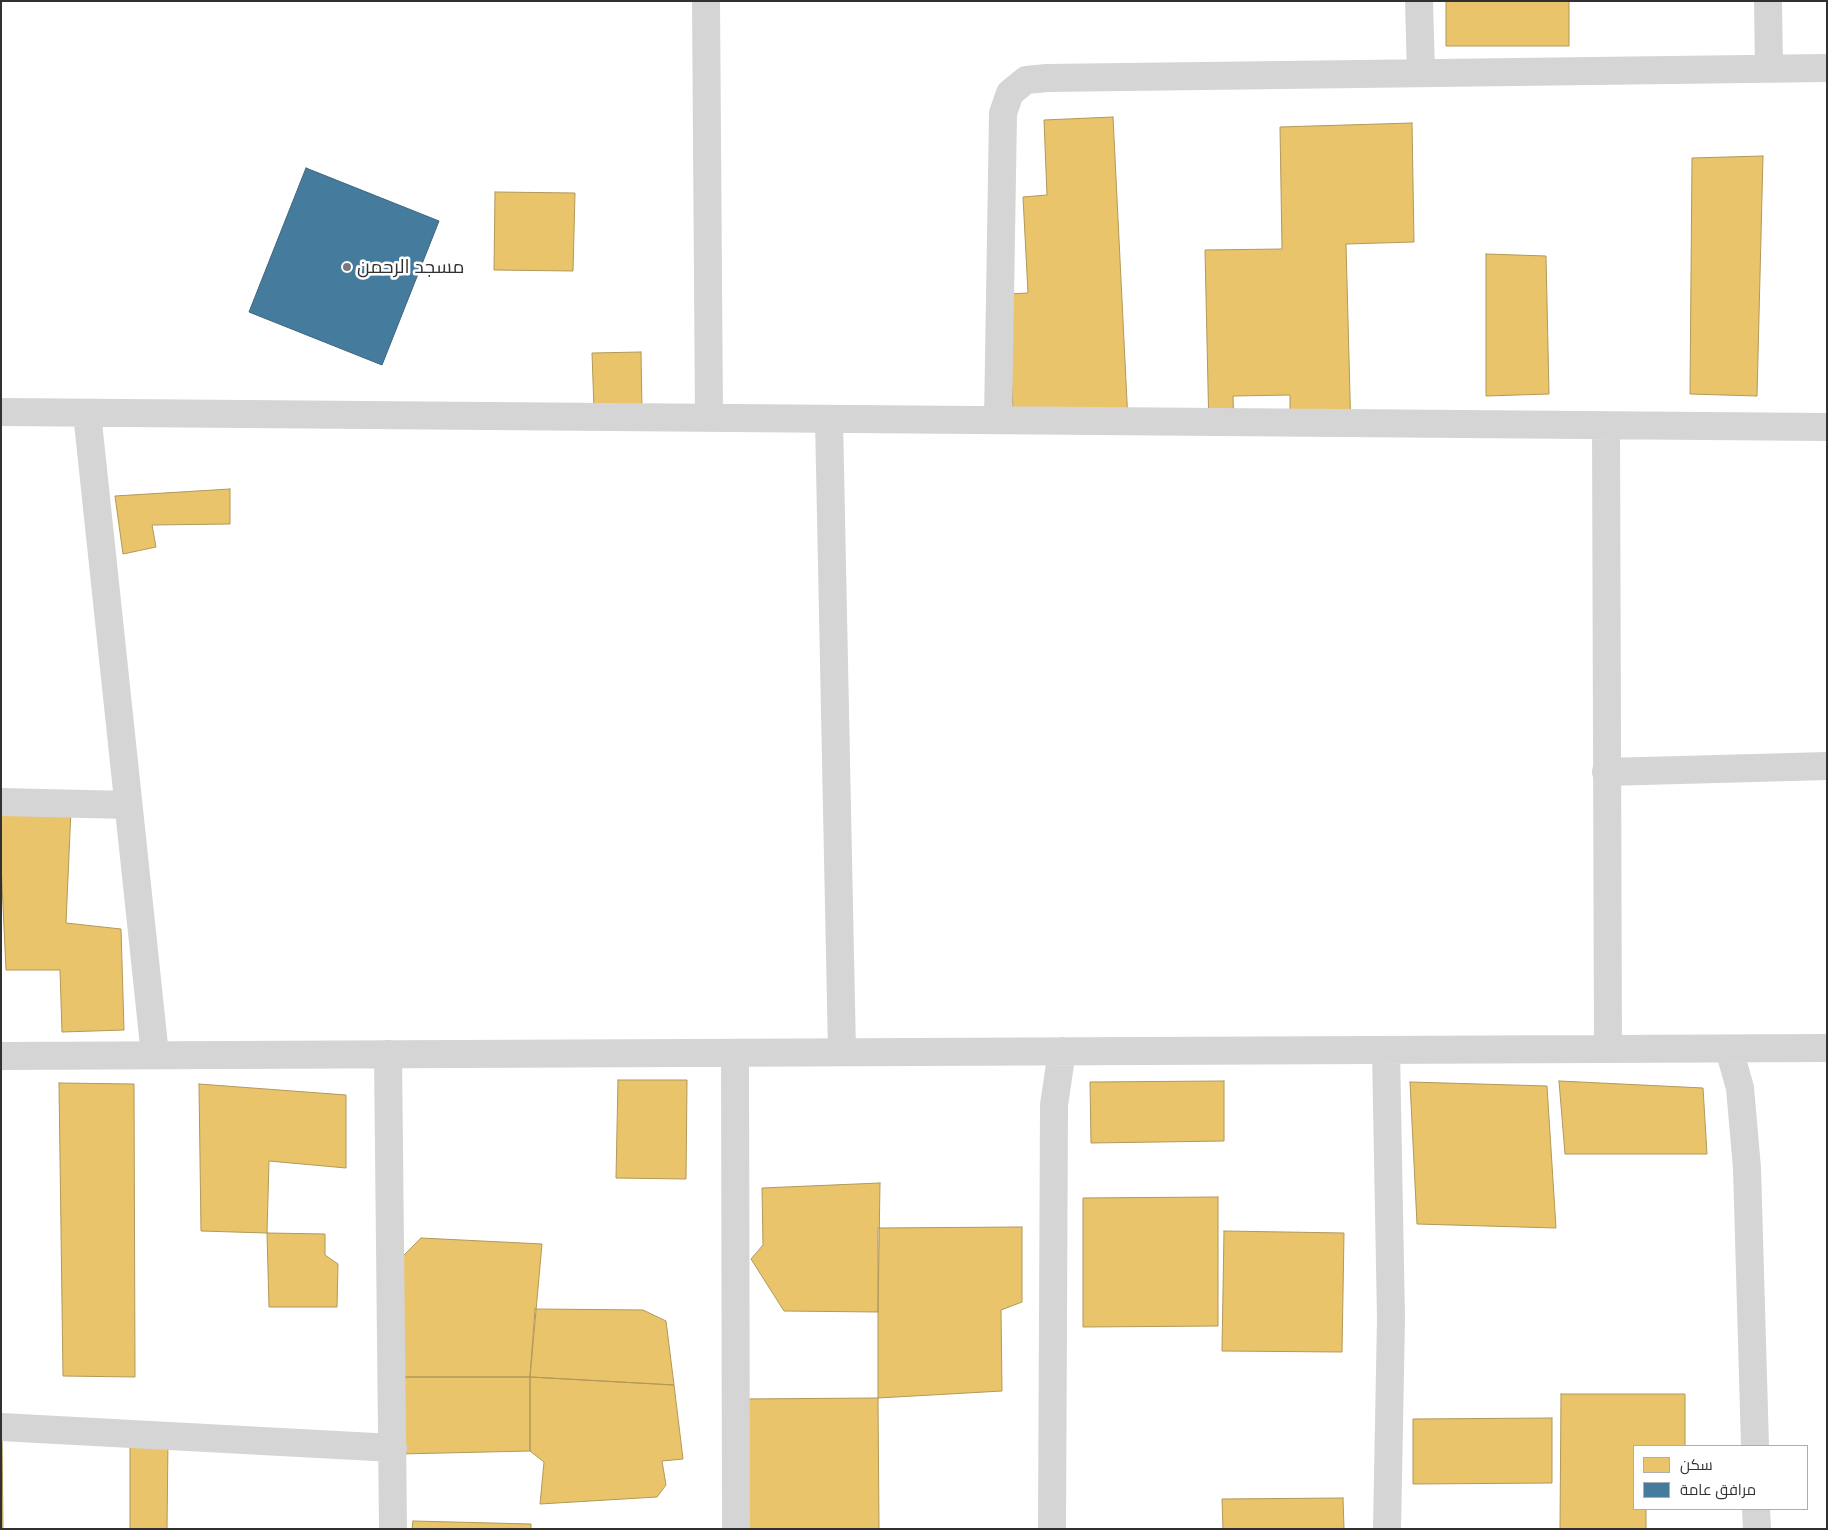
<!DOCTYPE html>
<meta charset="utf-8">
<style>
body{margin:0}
#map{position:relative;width:1828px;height:1530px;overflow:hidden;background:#fff;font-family:Figtree,Cairo,sans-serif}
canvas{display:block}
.frame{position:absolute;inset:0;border:2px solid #313131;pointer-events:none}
.legend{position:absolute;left:1633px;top:1445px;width:175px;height:65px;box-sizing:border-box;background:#fff;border:1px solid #adadad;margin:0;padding:6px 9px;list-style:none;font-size:15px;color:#313131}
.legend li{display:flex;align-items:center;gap:10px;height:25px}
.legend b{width:25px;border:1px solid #adadad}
</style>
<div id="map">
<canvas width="1828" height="1530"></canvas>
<div class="frame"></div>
<ul class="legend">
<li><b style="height:14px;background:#e9c46a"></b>سكن</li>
<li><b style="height:14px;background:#457b9d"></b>مرافق عامة</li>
</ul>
</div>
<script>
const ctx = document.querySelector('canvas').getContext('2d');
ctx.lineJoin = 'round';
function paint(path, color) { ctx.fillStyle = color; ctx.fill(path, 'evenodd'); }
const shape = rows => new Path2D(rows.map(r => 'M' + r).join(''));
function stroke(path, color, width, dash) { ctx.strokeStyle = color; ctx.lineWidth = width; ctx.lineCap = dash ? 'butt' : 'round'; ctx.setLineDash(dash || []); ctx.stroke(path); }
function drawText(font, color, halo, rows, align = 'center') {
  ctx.font = font + ' Figtree,Cairo,sans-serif'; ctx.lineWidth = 5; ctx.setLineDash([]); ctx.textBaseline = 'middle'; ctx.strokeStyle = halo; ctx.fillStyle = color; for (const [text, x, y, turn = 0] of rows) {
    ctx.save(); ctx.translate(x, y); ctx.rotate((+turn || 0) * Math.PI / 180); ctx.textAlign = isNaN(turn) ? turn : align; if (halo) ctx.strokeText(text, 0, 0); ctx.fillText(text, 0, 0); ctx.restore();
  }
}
const homes = shape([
 [1446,1,1569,1,1569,46,1446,46,1446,1],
 [1113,117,1128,422,1014,428,1007,294,1028,293,1023,197,1047,195,1044,120,1113,117],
 [1412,123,1414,242,1346,244,1351,434,1290,435,1290,395,1233,396,1234,431,1209,432,1205,250,1282,249,1280,127,1412,123],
 [1763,156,1757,396,1690,394,1692,158,1763,156],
 [495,192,575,193,573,271,494,270,495,192],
 [1486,254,1546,256,1549,394,1486,396,1486,254],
 [641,352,642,408,594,409,592,353,641,352],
 [230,489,230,524,152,525,156,547,123,554,115,496,230,489],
 [1,806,71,809,66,923,121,929,124,1030,62,1032,60,970,6,970,1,864,1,806],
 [618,1080,687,1080,686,1179,616,1178,618,1080],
 [1224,1081,1224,1141,1091,1143,1090,1082,1224,1081],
 [1559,1081,1703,1088,1707,1154,1565,1154,1559,1081],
 [1410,1082,1547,1086,1556,1228,1417,1224,1410,1082],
 [59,1083,134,1084,135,1377,63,1376,59,1083],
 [199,1084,346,1095,346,1168,269,1161,267,1233,201,1231,199,1084],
 [880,1183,878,1312,784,1311,751,1259,763,1245,762,1188,880,1183],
 [1218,1197,1218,1326,1083,1327,1083,1198,1218,1197],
 [1022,1227,1022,1302,1001,1310,1002,1391,878,1398,878,1228,1022,1227],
 [1224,1231,1344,1233,1342,1352,1222,1351,1224,1231],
 [267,1233,325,1234,325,1255,338,1264,337,1307,269,1307,267,1233],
 [421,1238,542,1244,530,1377,400,1377,397,1262,421,1238],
 [535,1309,643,1310,666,1321,674,1385,530,1377,535,1309],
 [400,1377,530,1377,530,1451,399,1454,400,1377],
 [530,1377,674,1385,683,1459,662,1461,666,1485,657,1497,540,1504,544,1462,530,1451,530,1377],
 [1561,1394,1685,1394,1685,1446,1634,1446,1634,1509,1646,1509,1646,1529,1560,1529,1561,1394],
 [878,1398,879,1529,742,1529,742,1399,878,1398],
 [1552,1418,1552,1483,1413,1484,1413,1419,1552,1418],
 [1,1433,2,1433,3,1529,1,1529,1,1433],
 [130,1437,168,1440,167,1529,130,1529,130,1437],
 [1343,1498,1344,1529,1223,1529,1222,1499,1343,1498],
 [413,1521,531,1524,531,1529,412,1529,413,1521]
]);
paint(homes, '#e9c46a');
stroke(homes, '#b29859', 1);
const public = shape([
 [306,168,439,221,382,365,249,312,306,168]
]);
paint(public, '#457b9d');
stroke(public, '#3f657d', 1);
stroke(shape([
 [706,1,709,418],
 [1419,1,1421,73],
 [1768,1,1769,68],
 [1,412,1827,427],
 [87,413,155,1055],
 [829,419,842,1052],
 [998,420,1003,113,1010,93,1026,80,1047,78,1827,68],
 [1606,426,1608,1049],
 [1606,772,1827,766],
 [1,802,128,805],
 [1729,1049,1740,1088,1747,1168,1755,1446],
 [1386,1050,1391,1319,1387,1529],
 [735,1053,736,1529],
 [388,1054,393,1529],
 [1,1056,1827,1048],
 [1,1427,393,1448],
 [1756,1509,1757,1529],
 [1052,1529,1054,1105,1062,1051]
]), '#d5d5d5', 28);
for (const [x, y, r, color] of [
 [347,267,5,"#797979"]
]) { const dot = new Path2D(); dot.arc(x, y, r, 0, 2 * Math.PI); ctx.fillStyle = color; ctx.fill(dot); stroke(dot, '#fff', 2); }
drawText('19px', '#313131', '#fff', [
 ["مسجد الرحمن",357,267]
], 'left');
</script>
